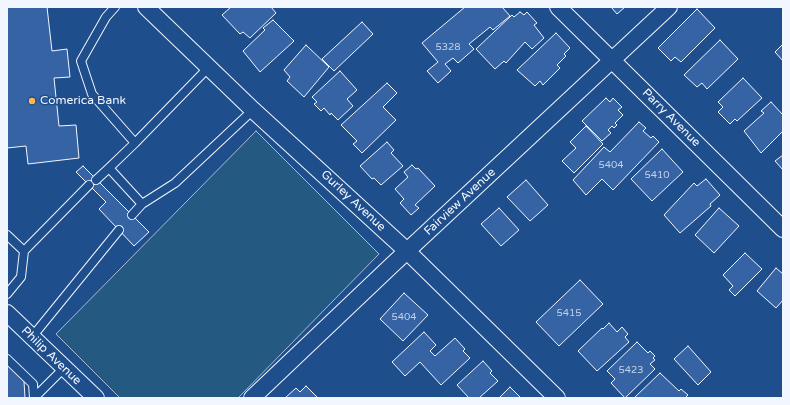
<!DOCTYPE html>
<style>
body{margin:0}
#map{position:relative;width:790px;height:405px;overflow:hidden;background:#1f4e8c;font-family:"Varela Round",sans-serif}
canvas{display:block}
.frame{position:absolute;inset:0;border:8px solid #f2f6ff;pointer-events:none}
</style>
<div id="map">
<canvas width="790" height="405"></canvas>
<div class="frame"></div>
</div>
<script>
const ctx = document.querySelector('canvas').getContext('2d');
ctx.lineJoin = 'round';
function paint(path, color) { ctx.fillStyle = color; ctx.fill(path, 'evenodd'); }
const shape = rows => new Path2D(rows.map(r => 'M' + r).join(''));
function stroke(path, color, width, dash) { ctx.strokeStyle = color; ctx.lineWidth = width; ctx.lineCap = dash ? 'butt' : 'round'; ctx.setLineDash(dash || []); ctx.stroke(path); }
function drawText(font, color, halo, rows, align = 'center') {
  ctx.font = font + ' "Varela Round",sans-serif'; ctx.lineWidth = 3; ctx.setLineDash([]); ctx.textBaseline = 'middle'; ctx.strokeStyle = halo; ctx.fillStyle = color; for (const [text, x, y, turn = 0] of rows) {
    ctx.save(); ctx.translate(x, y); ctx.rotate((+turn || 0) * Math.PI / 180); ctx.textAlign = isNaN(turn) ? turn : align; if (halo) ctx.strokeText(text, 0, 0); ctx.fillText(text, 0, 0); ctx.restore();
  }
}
const green = shape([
 [256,131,379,254,238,398,120,398,56,334,256,131]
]);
paint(green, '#245a82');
stroke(green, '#a8bbd7', 1);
const building = shape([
 [7,7,47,7,52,51,67,49,70,77,54,78,59,126,76,125,79,158,28,164,26,146,7,148,7,7],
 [231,7,271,7,276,13,250,38,243,32,240,34,222,15,231,7],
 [465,7,502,7,510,16,493,30,490,27,469,44,474,49,458,63,453,58,445,64,451,71,438,83,427,71,438,62,422,43,465,7],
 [611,7,625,7,617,14,611,7],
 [697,9,715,28,681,62,675,57,671,61,658,48,697,9],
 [520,12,524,15,527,12,537,23,534,25,544,38,532,49,525,42,506,63,504,61,495,69,476,49,512,15,514,17,520,12],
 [273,20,294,41,260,72,243,51,265,30,263,28,273,20],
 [362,22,373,34,334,71,322,59,362,22],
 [556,33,570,48,564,54,566,56,557,65,560,68,543,85,540,81,535,86,517,70,556,33],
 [720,40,738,59,707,89,702,83,697,87,684,75,720,40],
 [783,44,783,61,775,52,783,44],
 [306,45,329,67,304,97,287,81,290,77,284,70,306,45],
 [340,71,357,90,347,99,353,106,338,120,331,113,330,115,324,108,321,111,314,104,317,102,312,97,340,71],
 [743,78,762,98,737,121,735,119,730,124,718,112,723,107,718,102,743,78],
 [387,83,397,93,383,107,396,120,362,153,353,144,357,141,341,125,387,83],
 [606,98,610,102,613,98,622,107,618,110,623,115,615,123,617,125,614,128,612,126,608,130,611,133,602,141,582,121,606,98],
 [771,102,783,115,783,131,761,153,744,131,764,113,761,111,771,102],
 [639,122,646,128,643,131,651,138,653,136,659,142,613,190,602,179,586,195,573,180,604,147,610,152,639,122],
 [586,126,603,144,574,173,562,161,576,148,570,142,586,126],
 [387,142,394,150,391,153,403,166,381,185,374,178,372,179,360,166,387,142],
 [662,149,683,172,652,201,631,179,662,149],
 [783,155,783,170,775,161,783,155],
 [412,165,416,169,418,168,435,186,415,205,419,208,411,215,400,203,404,199,395,189,408,177,404,172,412,165],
 [83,166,149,232,134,246,99,209,106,202,76,172,83,166],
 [706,179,720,195,710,204,711,206,680,233,664,215,694,183,697,186,706,179],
 [526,180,548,205,530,221,507,197,526,180],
 [499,208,519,230,501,246,481,224,499,208],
 [719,208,739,226,714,253,695,235,719,208],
 [745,253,762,269,735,296,729,290,733,286,723,275,745,253],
 [776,268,783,274,783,300,776,308,757,291,776,268],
 [580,280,603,304,559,346,536,322,580,280],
 [404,293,428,315,403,341,380,319,404,293],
 [609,323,617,332,622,327,628,334,625,337,629,342,597,371,578,351,602,328,603,329,609,323],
 [424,332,436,345,430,351,435,356,455,338,465,349,463,351,470,358,441,385,420,362,405,376,392,362,424,332],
 [637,342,648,353,650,351,655,356,653,358,655,360,650,364,655,369,625,398,611,383,615,379,607,371,637,342],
 [688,346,711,372,698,385,674,359,688,346],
 [483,361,492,371,490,373,498,381,479,398,469,398,457,385,483,361],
 [7,365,24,381,25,398,7,398,7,365],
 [660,373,679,391,681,389,688,395,685,398,634,398,660,373],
 [306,386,318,398,285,398,296,388,300,392,306,386],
 [510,387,521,398,499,398,510,387]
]);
paint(building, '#3563a3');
stroke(building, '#f2f6ff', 1);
const lane = shape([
 [115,7,106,17,81,61,92,94,135,143],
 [109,168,142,204],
 [96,180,109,168,135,143,209,67],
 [132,215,142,204,175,183,253,110],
 [7,235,24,251],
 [7,294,21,277,24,251,89,185],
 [32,337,119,230],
 [7,359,33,384,34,398],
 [34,398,64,368]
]);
const street = shape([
 [146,7,253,110,407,251,557,398],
 [558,7,783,229],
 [7,313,96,398],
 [252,398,392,265,669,7]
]);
stroke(lane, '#f2f6ff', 10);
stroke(street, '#f2f6ff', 18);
stroke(lane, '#1f4e8c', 8);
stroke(street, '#1f4e8c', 16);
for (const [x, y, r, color] of [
 [32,101,4,"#ffb74d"]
]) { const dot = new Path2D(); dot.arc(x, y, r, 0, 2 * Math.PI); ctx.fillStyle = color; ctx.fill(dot); stroke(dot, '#1f4e8c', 1.5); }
drawText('10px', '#c3d1e8', null, [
 ["5328",448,47],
 ["5404",611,165],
 ["5410",657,175],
 ["5415",569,313],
 ["5404",404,317],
 ["5423",631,370]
]);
drawText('12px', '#f2f6ff', '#1f4e8c', [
 ["Comerica Bank",40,101]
], 'left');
drawText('12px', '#f2f6ff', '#1f4e8c', [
 ["Parry Avenue",671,118,45],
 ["Gurley Avenue",353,201,43],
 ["Fairview Avenue",460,202,-43],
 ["Philip Avenue",51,356,44]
]);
</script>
